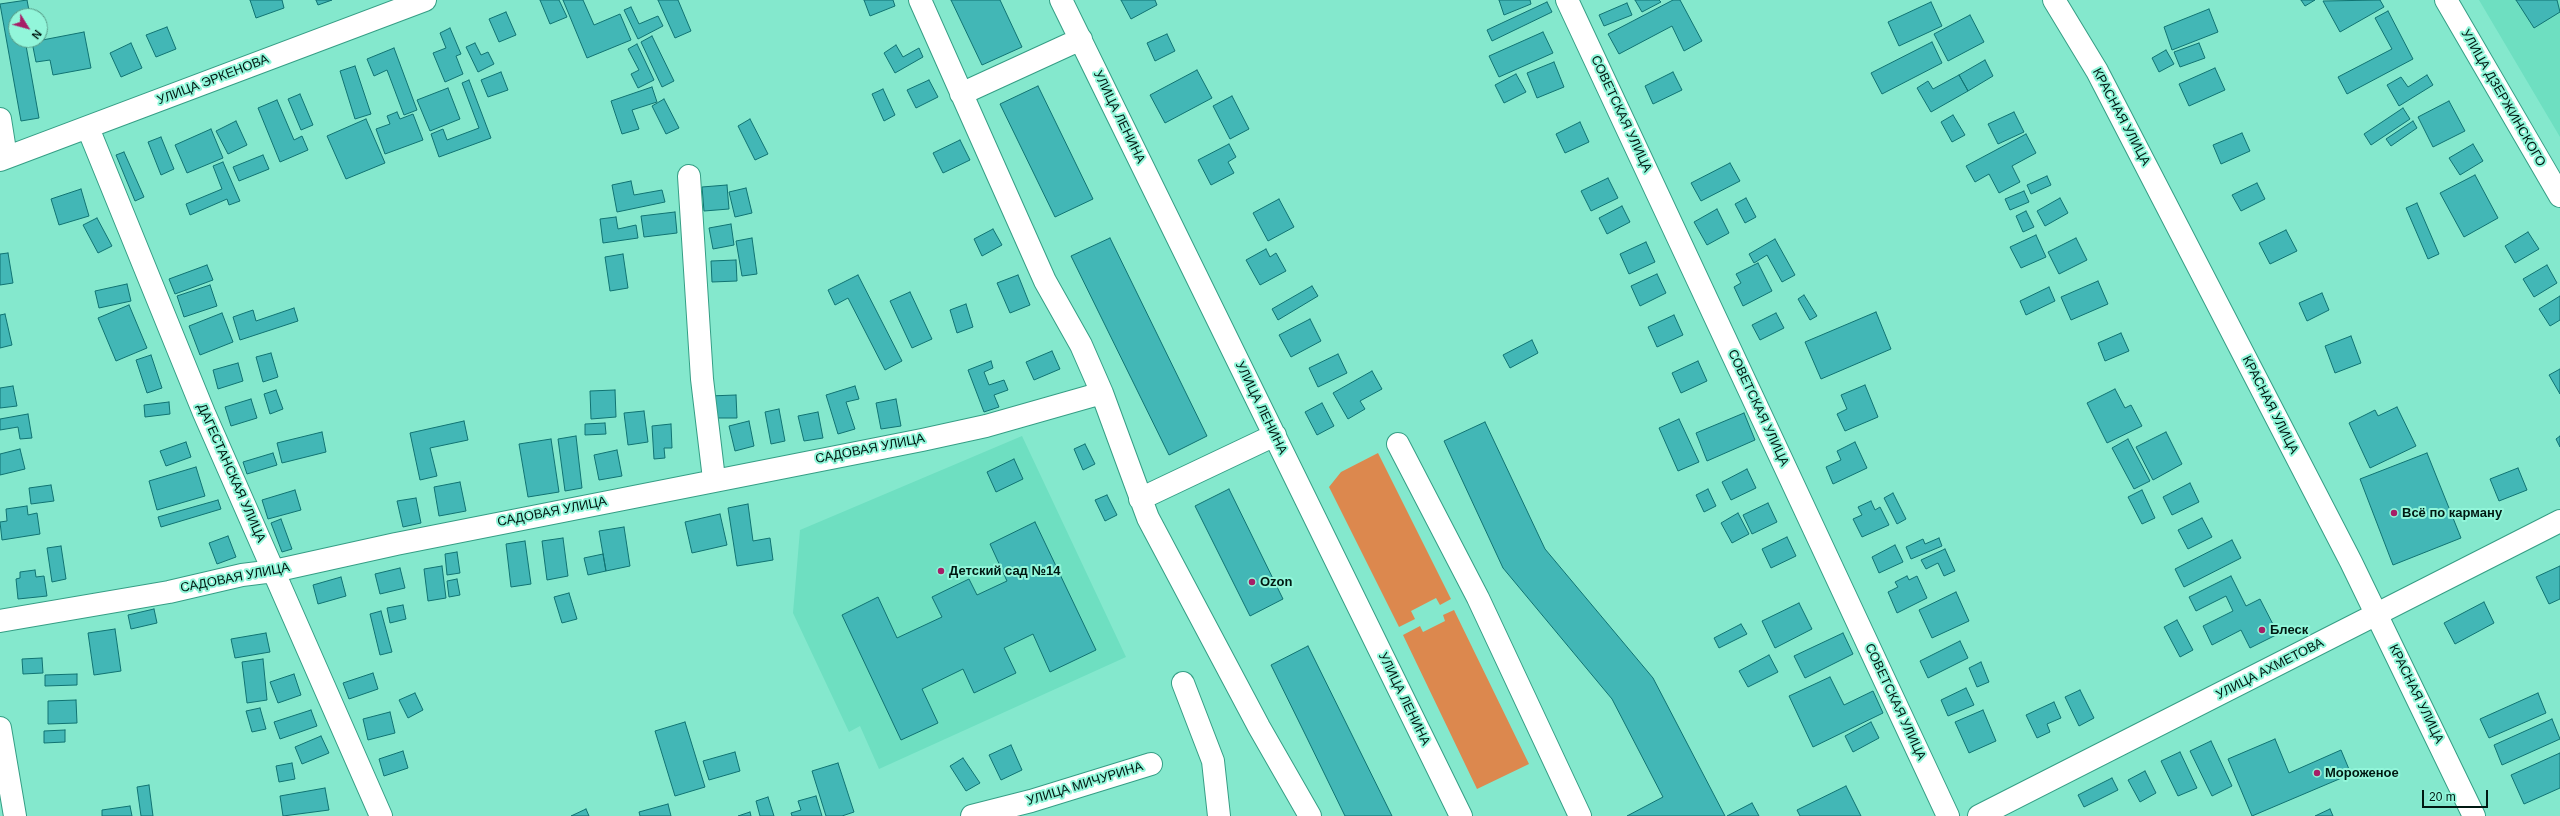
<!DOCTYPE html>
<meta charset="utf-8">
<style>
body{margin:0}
#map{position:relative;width:2560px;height:816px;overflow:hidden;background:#84e8cd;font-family:Arial,sans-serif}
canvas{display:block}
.north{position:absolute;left:8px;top:8px;width:40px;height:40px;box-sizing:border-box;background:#92f6da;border:1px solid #589e8a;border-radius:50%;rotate:127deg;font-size:11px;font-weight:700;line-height:16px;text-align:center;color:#001912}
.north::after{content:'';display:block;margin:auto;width:14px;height:18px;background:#a61f67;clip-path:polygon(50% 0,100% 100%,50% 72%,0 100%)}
.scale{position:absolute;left:2422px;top:790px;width:66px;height:18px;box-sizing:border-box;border:2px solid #001912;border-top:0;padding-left:5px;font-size:12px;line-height:14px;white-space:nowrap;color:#001912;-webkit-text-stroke:3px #92f6da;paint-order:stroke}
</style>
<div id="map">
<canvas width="2560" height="816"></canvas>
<div class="north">N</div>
<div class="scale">20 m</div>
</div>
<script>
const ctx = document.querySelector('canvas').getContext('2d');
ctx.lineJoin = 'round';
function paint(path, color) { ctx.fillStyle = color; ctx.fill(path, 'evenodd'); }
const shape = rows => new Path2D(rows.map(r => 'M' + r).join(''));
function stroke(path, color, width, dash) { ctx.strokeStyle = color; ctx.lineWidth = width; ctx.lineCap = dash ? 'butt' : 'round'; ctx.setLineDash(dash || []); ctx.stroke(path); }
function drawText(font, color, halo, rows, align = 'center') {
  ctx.font = font + ' Arial,sans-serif'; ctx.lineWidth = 4; ctx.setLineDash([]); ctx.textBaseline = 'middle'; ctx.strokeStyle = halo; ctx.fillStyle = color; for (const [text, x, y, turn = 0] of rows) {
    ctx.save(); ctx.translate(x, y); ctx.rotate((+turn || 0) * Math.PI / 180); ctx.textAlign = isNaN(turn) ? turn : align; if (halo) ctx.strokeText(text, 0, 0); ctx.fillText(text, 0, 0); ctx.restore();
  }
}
paint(shape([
 [2479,0,2560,0,2560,137],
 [1022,436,1126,657,879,769,860,726,849,732,793,613,800,530]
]), '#6edfc1');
paint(shape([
 [1378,453,1451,599,1440,605,1436,598,1411,611,1415,619,1399,627,1329,487,1341,472],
 [1454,610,1529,764,1477,789,1403,635,1420,626,1423,632,1445,621,1443,615]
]), '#dc884e');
const building = shape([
 [27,0,30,16,16,16,16,40,25,40,39,118,21,121,0,4,27,0],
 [250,0,282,0,284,8,256,18,250,0],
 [316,0,332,0,318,5,316,0],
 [540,0,559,0,567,17,550,24,540,0],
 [563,0,583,0,594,25,620,14,631,40,587,58,563,0],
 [658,0,678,0,691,31,675,38,658,0],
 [864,0,893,0,895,6,870,16,864,0],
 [951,0,1000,0,1022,47,982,65,951,0],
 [1121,0,1155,0,1157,5,1131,19,1121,0],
 [1499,0,1530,0,1531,4,1504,15,1499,0],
 [1635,0,1659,0,1661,2,1642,12,1635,0],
 [1673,0,1680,0,1702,41,1684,51,1672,26,1619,54,1608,34,1673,0],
 [2301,0,2315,0,2305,6,2301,0],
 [2380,0,2384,7,2340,32,2323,1,2380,0],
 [2516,0,2557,0,2560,12,2534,28,2516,0],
 [1547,2,1552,12,1492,41,1487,30,1547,2],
 [1931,2,1942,26,1899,46,1888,22,1931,2],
 [1627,3,1632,15,1604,26,1599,15,1627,3],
 [631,7,639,24,658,16,663,26,638,39,624,10,631,7],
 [2209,9,2218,32,2172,50,2164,27,2209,9],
 [2388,11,2413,59,2347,94,2338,77,2392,49,2375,18,2388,11],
 [506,12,516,35,499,42,489,19,506,12],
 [1970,15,1984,42,1948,61,1934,34,1970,15],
 [167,27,176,49,156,57,146,35,167,27],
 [450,28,461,54,456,56,463,74,445,82,433,53,446,48,440,33,450,28],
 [84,32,91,68,53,75,50,60,36,62,32,42,84,32],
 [1543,32,1553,53,1499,77,1489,56,1543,32],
 [1167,34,1175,51,1155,61,1147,43,1167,34],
 [652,36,674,81,662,87,641,42,652,36],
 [1932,42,1942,63,1882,94,1871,73,1932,42],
 [131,43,142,68,121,77,110,53,131,43],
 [475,43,481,55,488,52,494,64,478,72,466,47,475,43],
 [2199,43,2205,58,2180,67,2174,52,2199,43],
 [637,44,654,80,638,88,631,74,639,70,628,49,637,44],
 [896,45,903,57,919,48,923,57,895,73,884,53,896,45],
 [394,48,417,110,404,115,387,70,374,76,367,59,394,48],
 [2166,50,2174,64,2159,72,2152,58,2166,50],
 [1985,60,1993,76,1968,91,1959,75,1985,60],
 [1554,62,1564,87,1537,98,1527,73,1554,62],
 [355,66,371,114,355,119,340,71,355,66],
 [2215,68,2225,90,2189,106,2179,84,2215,68],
 [1197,70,1212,98,1165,123,1150,95,1197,70],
 [501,72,508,90,488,97,481,80,501,72],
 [1673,72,1682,90,1653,104,1645,86,1673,72],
 [1516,74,1526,92,1504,103,1495,85,1516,74],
 [1959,75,1968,91,1931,112,1917,88,1928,81,1933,89,1959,75],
 [2427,75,2433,85,2399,106,2387,85,2401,77,2408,87,2427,75],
 [469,80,491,138,439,157,431,134,443,129,447,140,479,128,462,83,469,80],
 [929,80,938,97,916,108,907,90,929,80],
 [1038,86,1093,199,1055,217,1000,104,1038,86],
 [652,87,657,102,632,110,639,129,622,134,611,101,652,87],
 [448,88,460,119,430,131,417,100,448,88],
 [883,89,895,115,884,121,872,94,883,89],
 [300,94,313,125,301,130,288,99,300,94],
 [1232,96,1249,129,1230,139,1213,106,1232,96],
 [664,99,679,128,666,134,652,106,664,99],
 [277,100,294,140,302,136,308,150,280,162,258,108,277,100],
 [2449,101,2465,131,2433,147,2418,117,2449,101],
 [2403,108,2410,119,2371,145,2364,134,2403,108],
 [397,112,400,119,413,114,423,140,385,154,376,129,390,124,387,116,397,112],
 [2014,112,2024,132,1998,144,1988,124,2014,112],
 [1953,115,1965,135,1952,142,1941,122,1953,115],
 [366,119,385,163,346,179,327,136,366,119],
 [750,119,768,154,755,160,738,126,750,119],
 [236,121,247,145,228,154,216,131,236,121],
 [2413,121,2417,128,2391,146,2386,139,2413,121],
 [1580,122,1589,142,1565,153,1556,134,1580,122],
 [211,129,223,158,187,173,175,145,211,129],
 [2242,133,2250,151,2221,164,2213,145,2242,133],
 [2026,134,2036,153,2012,166,2020,182,1999,193,1989,174,1975,182,1966,166,2026,134],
 [161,137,174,169,161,175,148,142,161,137],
 [960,140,970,160,943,173,933,153,960,140],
 [1229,144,1236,157,1228,162,1234,173,1211,185,1198,160,1229,144],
 [2473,144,2483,161,2460,175,2449,158,2473,144],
 [124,152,144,197,135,201,116,155,124,152],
 [263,155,269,169,239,181,233,167,263,155],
 [223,162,240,201,229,205,227,199,190,215,186,204,222,189,213,166,223,162],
 [1730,163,1740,181,1701,201,1691,183,1730,163],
 [2475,175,2498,218,2464,237,2440,193,2475,175],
 [2047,176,2051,185,2031,194,2027,185,2047,176],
 [1608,178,1618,198,1591,211,1581,191,1608,178],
 [631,181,634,195,662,190,665,202,617,212,612,185,631,181],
 [2257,183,2265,199,2241,211,2232,195,2257,183],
 [727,185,729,209,704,211,702,187,727,185],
 [746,188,752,213,735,217,729,192,746,188],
 [81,189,89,216,59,225,51,199,81,189],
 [2024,191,2029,202,2010,210,2005,199,2024,191],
 [1746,198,1756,217,1745,223,1735,204,1746,198],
 [2060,198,2068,213,2045,226,2037,211,2060,198],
 [1279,199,1294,227,1268,241,1253,213,1279,199],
 [2417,203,2439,254,2428,259,2406,208,2417,203],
 [1622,206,1630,222,1607,234,1599,218,1622,206],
 [1717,209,1729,233,1707,245,1694,222,1717,209],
 [2026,211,2034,227,2023,232,2016,216,2026,211],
 [675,212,677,233,644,237,641,216,675,212],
 [616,217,618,229,636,225,638,238,603,243,600,219,616,217],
 [97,218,112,246,98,253,83,225,97,218],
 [731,224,734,245,713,249,709,228,731,224],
 [993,229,1002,245,982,256,974,239,993,229],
 [2286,230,2297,251,2270,264,2259,243,2286,230],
 [2528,232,2539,249,2515,263,2505,246,2528,232],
 [2036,235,2046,257,2021,268,2010,247,2036,235],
 [752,238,757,274,742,276,736,241,752,238],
 [1110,238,1207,436,1169,455,1071,256,1110,238],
 [2076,238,2087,260,2059,274,2048,252,2076,238],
 [1775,239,1795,275,1782,282,1767,255,1754,263,1749,254,1775,239],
 [1646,242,1655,262,1629,274,1620,254,1646,242],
 [1266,249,1270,257,1276,253,1286,271,1260,285,1246,260,1266,249],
 [8,253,13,283,0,285,0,254,8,253],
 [623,254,628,288,610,291,605,257,623,254],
 [736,260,737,281,712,282,711,261,736,260],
 [1758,263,1772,291,1743,306,1734,287,1741,283,1736,274,1758,263],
 [207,265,213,280,175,294,169,279,207,265],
 [2547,265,2557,283,2534,297,2523,279,2547,265],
 [1657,274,1666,293,1640,306,1631,286,1657,274],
 [858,275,902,361,885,370,848,298,835,305,828,290,858,275],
 [1018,275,1030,305,1010,313,997,283,1018,275],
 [2098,281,2108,304,2071,320,2061,297,2098,281],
 [127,284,131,301,99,308,95,291,127,284],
 [210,285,217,306,184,317,177,296,210,285],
 [1312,286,1318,296,1278,320,1272,309,1312,286],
 [2049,287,2055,301,2026,315,2020,301,2049,287],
 [910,292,932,339,912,348,890,301,910,292],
 [2322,293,2329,310,2307,321,2299,303,2322,293],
 [1804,295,1817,316,1810,320,1798,299,1804,295],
 [2560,296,2560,320,2550,326,2539,309,2560,296],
 [966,304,973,327,957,333,950,310,966,304],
 [129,305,147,348,116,361,98,318,129,305],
 [294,308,298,321,240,340,233,317,253,310,256,321,294,308],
 [1876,312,1891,349,1821,379,1805,342,1876,312],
 [222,313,233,342,200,355,189,326,222,313],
 [1776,313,1784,328,1760,340,1752,325,1776,313],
 [5,314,12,345,0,348,0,315,5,314],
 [1674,315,1683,335,1657,347,1648,327,1674,315],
 [1310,319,1321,341,1291,357,1279,335,1310,319],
 [2121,333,2129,351,2105,361,2098,343,2121,333],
 [2351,336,2361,363,2335,373,2325,346,2351,336],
 [1532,340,1538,353,1510,368,1503,355,1532,340],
 [1052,351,1060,369,1034,380,1026,362,1052,351],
 [271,353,278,377,263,382,256,357,271,353],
 [1338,354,1347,373,1318,387,1309,368,1338,354],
 [151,355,162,388,147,393,136,360,151,355],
 [991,361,993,368,984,372,989,385,1004,380,1008,390,994,395,999,407,984,412,968,370,991,361],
 [1698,361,1707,381,1681,393,1672,373,1698,361],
 [238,363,243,381,218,389,213,370,238,363],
 [2560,369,2560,394,2549,375,2560,369],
 [1372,371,1382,389,1360,401,1365,409,1348,419,1333,393,1372,371],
 [1865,385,1878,417,1845,431,1837,414,1847,409,1841,395,1865,385],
 [13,386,17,406,0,408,0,388,13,386],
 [855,386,859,399,846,402,855,429,838,434,826,395,855,386],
 [2115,389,2125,408,2131,405,2142,426,2107,443,2087,403,2115,389],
 [276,390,283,409,270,414,264,394,276,390],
 [615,390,616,417,591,419,590,391,615,390],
 [736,395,737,418,710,418,709,396,736,395],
 [251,399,257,418,231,426,225,407,251,399],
 [896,399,901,426,881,429,876,403,896,399],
 [169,402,170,414,145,417,144,405,169,402],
 [1322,403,1334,426,1317,435,1305,412,1322,403],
 [2397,407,2416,446,2370,468,2349,423,2375,410,2378,416,2397,407],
 [779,409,785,441,771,444,765,412,779,409],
 [644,411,648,442,628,445,624,413,644,411],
 [818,412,823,438,804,441,798,416,818,412],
 [1744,413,1755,440,1707,461,1696,433,1744,413],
 [28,414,32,438,20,439,18,427,0,430,0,419,28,414],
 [1679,419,1699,462,1678,471,1659,428,1679,419],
 [464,421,468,440,430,448,437,476,420,480,410,433,464,421],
 [749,421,754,446,735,451,729,426,749,421],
 [1485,422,1545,549,1653,678,1725,816,1627,816,1663,797,1612,699,1503,568,1444,441,1485,422],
 [605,423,606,434,585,435,585,424,605,423],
 [671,424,672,448,664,448,665,458,654,459,652,426,671,424],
 [322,432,326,452,282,463,277,443,322,432],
 [2166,432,2182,464,2153,480,2136,447,2166,432],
 [576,436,582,488,565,491,558,439,576,436],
 [2560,436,2560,447,2556,439,2560,436],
 [551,439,559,492,528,497,519,444,551,439],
 [2128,439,2150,481,2134,489,2112,448,2128,439],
 [186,442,191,457,166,466,160,451,186,442],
 [1855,442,1867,468,1833,484,1826,467,1841,460,1837,451,1855,442],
 [1085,444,1095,464,1083,470,1074,449,1085,444],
 [20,449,25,469,0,475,0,454,20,449],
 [617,450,622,476,599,480,594,455,617,450],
 [273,453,277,465,247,474,243,462,273,453],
 [2427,453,2461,538,2393,565,2360,479,2427,453],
 [1014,459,1023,479,996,492,987,472,1014,459],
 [196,467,205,496,157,510,149,481,196,467],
 [2518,468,2527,490,2499,501,2490,479,2518,468],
 [1747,469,1756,488,1731,500,1722,482,1747,469],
 [460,482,466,511,439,516,434,487,460,482],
 [2190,483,2199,502,2172,515,2163,497,2190,483],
 [51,485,54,501,31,504,29,488,51,485],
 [1229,489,1283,599,1250,616,1195,506,1229,489],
 [1708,489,1716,506,1704,512,1696,495,1708,489],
 [295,490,301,510,268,519,262,500,295,490],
 [2142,490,2155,518,2142,524,2128,497,2142,490],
 [1893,493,1906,519,1897,524,1884,498,1893,493],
 [1107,495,1117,515,1105,521,1095,500,1107,495],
 [416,498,421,523,403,527,397,501,416,498],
 [218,500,221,509,161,527,158,517,218,500],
 [1871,501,1875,510,1880,507,1889,525,1862,537,1853,519,1862,515,1858,507,1871,501],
 [1768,503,1777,522,1752,534,1743,515,1768,503],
 [748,504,753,541,770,538,773,560,737,566,728,508,748,504],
 [27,506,28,515,37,513,40,534,2,540,0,522,7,521,6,509,27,506],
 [1738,513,1749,534,1732,543,1721,523,1738,513],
 [720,514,727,545,692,553,685,522,720,514],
 [2202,518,2212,537,2188,549,2178,530,2202,518],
 [281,519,292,549,282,552,271,523,281,519],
 [1035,522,1096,650,1050,672,1033,634,1004,648,1016,673,974,693,963,669,922,689,938,723,901,740,842,615,878,597,897,638,942,617,932,597,969,579,977,595,1007,581,990,544,1035,522],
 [624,527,630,566,606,571,599,531,624,527],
 [228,536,236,557,217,564,209,543,228,536],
 [1787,537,1796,556,1771,568,1762,549,1787,537],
 [563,538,568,576,547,580,542,541,563,538],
 [1939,538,1942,546,1911,559,1906,547,1923,539,1925,544,1939,538],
 [2232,540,2241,558,2184,587,2175,569,2232,540],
 [525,541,531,584,511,587,506,544,525,541],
 [1895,545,1903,562,1879,573,1872,557,1895,545],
 [61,546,66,579,52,582,47,548,61,546],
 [1945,549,1955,571,1944,576,1938,563,1926,569,1921,560,1945,549],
 [457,552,460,573,447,575,445,554,457,552],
 [603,554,606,571,588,575,584,558,603,554],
 [442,566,446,598,428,601,424,569,442,566],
 [2560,566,2560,599,2549,604,2536,577,2560,566],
 [400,568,405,588,380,594,375,574,400,568],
 [35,570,36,577,44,576,47,596,18,599,16,579,20,578,20,572,35,570],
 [1907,576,1909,580,1917,576,1927,598,1897,613,1888,592,1898,587,1895,582,1907,576],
 [2231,576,2246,606,2260,599,2278,634,2250,648,2241,630,2212,645,2203,626,2233,611,2226,596,2196,611,2189,597,2231,576],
 [341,577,346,596,318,604,313,585,341,577],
 [457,579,460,595,449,597,447,581,457,579],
 [1956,592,1969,621,1932,638,1919,610,1956,592],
 [569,593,577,619,562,623,554,597,569,593],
 [2484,602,2494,623,2455,644,2444,623,2484,602],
 [1799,603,1812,629,1775,648,1762,621,1799,603],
 [403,605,406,619,390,623,387,608,403,605],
 [154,609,157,623,131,629,128,615,154,609],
 [381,611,392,652,380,655,370,614,381,611],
 [2177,620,2193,650,2180,657,2164,627,2177,620],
 [1741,624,1747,634,1719,648,1714,638,1741,624],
 [115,629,121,671,94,675,88,633,115,629],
 [266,633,270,652,235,658,231,639,266,633],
 [1843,633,1853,654,1805,678,1794,656,1843,633],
 [1960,641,1968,658,1928,678,1920,661,1960,641],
 [1308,646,1392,816,1345,816,1307,738,1271,665,1308,646],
 [1769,655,1778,672,1748,687,1739,671,1769,655],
 [42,658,43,673,23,674,22,659,42,658],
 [263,659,267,700,247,703,242,662,263,659],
 [1981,662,1989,682,1977,687,1969,668,1981,662],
 [373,673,378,689,349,699,343,683,373,673],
 [77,674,77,685,45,686,45,675,77,674],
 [294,674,301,695,278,703,270,682,294,674],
 [1830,677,1844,705,1873,691,1883,713,1813,747,1789,696,1830,677],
 [1966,688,1974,705,1948,716,1941,700,1966,688],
 [2080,690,2094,718,2079,726,2065,697,2080,690],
 [415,693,423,710,408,718,399,700,415,693],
 [2538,693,2546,713,2489,738,2480,719,2538,693],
 [76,700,77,723,48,724,48,701,76,700],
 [2054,702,2061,718,2047,724,2050,732,2037,738,2026,715,2054,702],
 [260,708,266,729,252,732,246,711,260,708],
 [311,710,317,726,280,739,274,722,311,710],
 [1983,710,1996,741,1969,753,1955,722,1983,710],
 [390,712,395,733,368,740,363,719,390,712],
 [2552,719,2560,739,2502,765,2494,745,2552,719],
 [685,722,705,787,675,796,655,731,685,722],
 [1871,722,1879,738,1853,752,1845,736,1871,722],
 [65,730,65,742,44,743,44,731,65,730],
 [321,736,329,753,302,764,295,747,321,736],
 [2275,739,2289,773,2341,750,2351,774,2252,816,2228,759,2275,739],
 [2211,741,2232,786,2212,796,2190,751,2211,741],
 [1011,745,1022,770,1001,780,989,755,1011,745],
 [403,751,408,768,384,776,379,759,403,751],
 [735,752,740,771,709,780,703,761,735,752],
 [2180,752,2197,788,2178,796,2161,761,2180,752],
 [2560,753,2560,788,2524,804,2511,775,2560,753],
 [963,758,980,783,966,791,950,766,963,758],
 [292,763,295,779,279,782,276,766,292,763],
 [838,763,854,812,842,816,826,816,812,771,838,763],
 [2145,771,2156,793,2140,802,2128,780,2145,771],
 [2112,778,2118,790,2084,807,2078,795,2112,778],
 [149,785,153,816,141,816,137,787,149,785],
 [1846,786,1861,816,1800,816,1797,810,1846,786],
 [325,788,329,810,283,816,280,796,325,788],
 [816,796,822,816,792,816,791,813,801,810,798,801,816,796],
 [768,797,774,816,760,816,756,801,768,797],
 [1752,803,1759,816,1727,816,1752,803],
 [668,804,671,816,640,816,639,812,668,804],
 [130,806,132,816,102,816,102,810,130,806],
 [586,809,589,816,571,816,586,809],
 [2330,809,2333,816,2315,816,2330,809],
 [750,812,751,816,738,816,750,812]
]);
paint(building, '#42b7b6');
stroke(building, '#107372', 1);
const minor = shape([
 [920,0,1045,281,1081,345,1102,393,1148,518,1259,727,1310,816],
 [1061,0,1461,816],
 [1567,0,1948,816],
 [2054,0,2097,71,2351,562,2474,816],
 [2446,0,2560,196],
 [961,94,1081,39],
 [0,119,6,157],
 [88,128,204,413,381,816],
 [0,160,425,0],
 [689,176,702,379,714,479],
 [1398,444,1478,598,1580,816],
 [1140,499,1275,435],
 [0,621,169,592,242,575,274,571,396,544,922,440,986,426,1102,393],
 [1183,683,1213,761,1219,816],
 [0,728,15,816],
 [972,816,1031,801,1151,764],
 [1979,816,2560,521]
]);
stroke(minor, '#359e85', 24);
stroke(minor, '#fff', 22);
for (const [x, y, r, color] of [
 [2394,513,4,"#a61f67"],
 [941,571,4,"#a61f67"],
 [1252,582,4,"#a61f67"],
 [2262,630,4,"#a61f67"],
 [2317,773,4,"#a61f67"]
]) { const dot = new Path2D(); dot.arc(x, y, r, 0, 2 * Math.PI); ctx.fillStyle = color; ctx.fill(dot); stroke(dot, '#92f6da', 1.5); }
drawText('13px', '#001912', '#92f6da', [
 ["УЛИЦА ЭРКЕНОВА",213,80,-21],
 ["УЛИЦА ДЗЕРЖИНСКОГО",2503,98,60],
 ["СОВЕТСКАЯ УЛИЦА",1621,114,65],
 ["УЛИЦА ЛЕНИНА",1119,117,64],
 ["КРАСНАЯ УЛИЦА",2121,117,62],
 ["КРАСНАЯ УЛИЦА",2270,405,63],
 ["УЛИЦА ЛЕНИНА",1261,408,64],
 ["СОВЕТСКАЯ УЛИЦА",1758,408,65],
 ["САДОВАЯ УЛИЦА",870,449,-11],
 ["ДАГЕСТАНСКАЯ УЛИЦА",231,473,66],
 ["САДОВАЯ УЛИЦА",552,512,-11],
 ["САДОВАЯ УЛИЦА",235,578,-11],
 ["УЛИЦА АХМЕТОВА",2270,669,-27],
 ["КРАСНАЯ УЛИЦА",2416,694,64],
 ["УЛИЦА ЛЕНИНА",1404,699,64],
 ["СОВЕТСКАЯ УЛИЦА",1895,702,65],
 ["УЛИЦА МИЧУРИНА",1085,784,-17]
]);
drawText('bold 13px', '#001912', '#92f6da', [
 ["Всё по карману",2402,513],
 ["Детский сад №14",949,571],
 ["Ozon",1260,582],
 ["Блеск",2270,630],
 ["Мороженое",2325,773]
], 'left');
</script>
